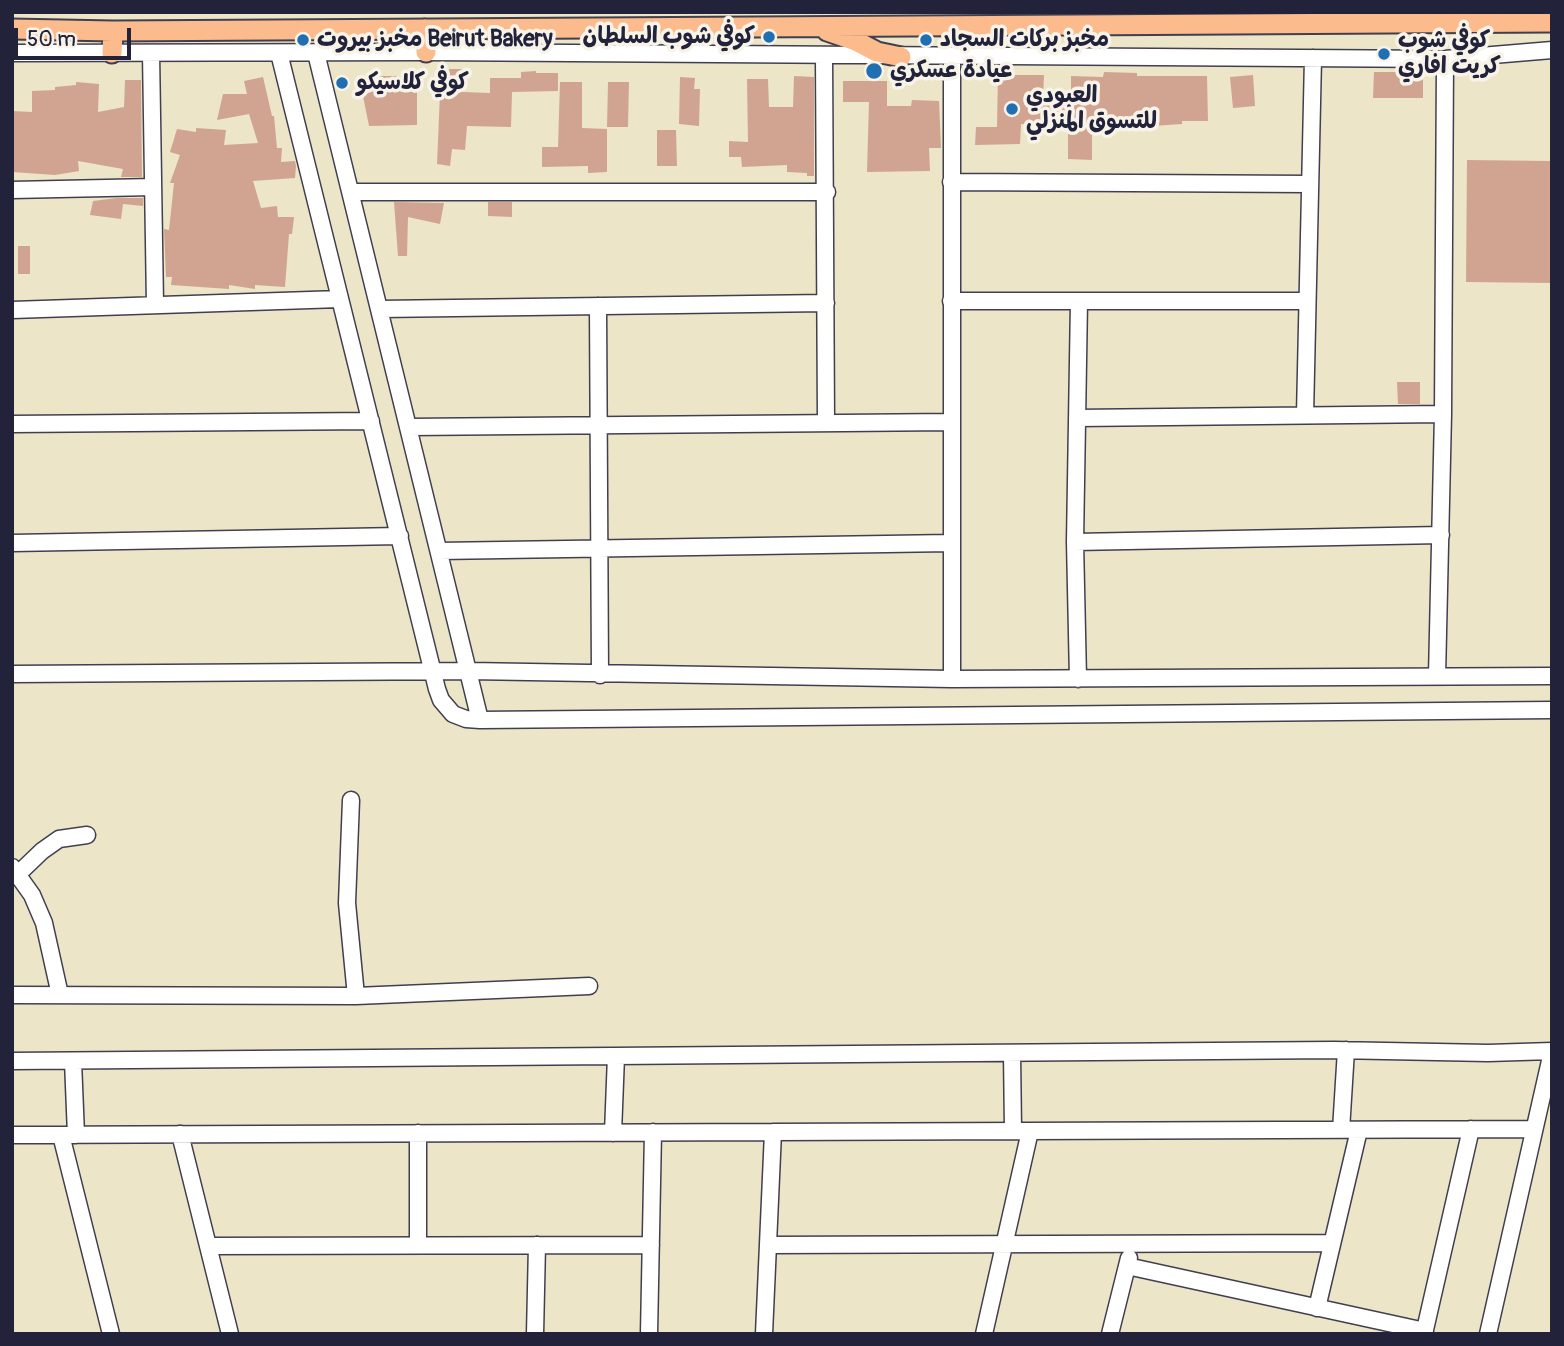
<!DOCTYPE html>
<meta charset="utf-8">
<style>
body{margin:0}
#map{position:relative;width:1564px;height:1346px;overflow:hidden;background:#ece5c7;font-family:Pangolin,sans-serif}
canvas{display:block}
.frame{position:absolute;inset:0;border:14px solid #22223b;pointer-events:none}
.scale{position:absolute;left:14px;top:28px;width:117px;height:32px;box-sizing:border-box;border:4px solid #22223b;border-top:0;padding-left:9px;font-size:21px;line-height:24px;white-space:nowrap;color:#22223b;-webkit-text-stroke:5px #f7f3e8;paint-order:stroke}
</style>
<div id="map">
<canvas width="1564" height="1346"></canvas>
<div class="frame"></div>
<div class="scale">50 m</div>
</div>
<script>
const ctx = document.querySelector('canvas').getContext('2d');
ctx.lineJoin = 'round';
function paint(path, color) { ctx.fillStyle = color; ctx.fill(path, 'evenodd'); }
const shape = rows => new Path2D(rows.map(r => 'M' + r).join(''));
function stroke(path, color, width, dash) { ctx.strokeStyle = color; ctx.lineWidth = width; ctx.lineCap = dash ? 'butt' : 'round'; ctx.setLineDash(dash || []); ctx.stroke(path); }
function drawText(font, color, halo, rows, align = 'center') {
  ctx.font = font + ' Pangolin,"Playpen Sans Arabic",sans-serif'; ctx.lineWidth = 7; ctx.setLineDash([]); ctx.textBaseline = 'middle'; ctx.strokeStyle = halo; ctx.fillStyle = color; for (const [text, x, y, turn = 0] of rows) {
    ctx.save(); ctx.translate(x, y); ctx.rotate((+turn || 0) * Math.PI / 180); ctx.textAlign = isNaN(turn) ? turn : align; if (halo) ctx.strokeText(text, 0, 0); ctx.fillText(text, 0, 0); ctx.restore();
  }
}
paint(shape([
 [449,69,467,69,463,92,490,93,490,78,521,78,521,72,536,71,536,73,558,73,558,91,512,92,511,127,467,126,465,150,452,149,450,166,437,164,440,93,451,92],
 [1104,72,1137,73,1137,76,1207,76,1208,121,1182,121,1182,124,1137,127,1092,126,1092,160,1068,159,1068,119,1044,118,1044,125,1021,124,1020,144,975,145,976,127,997,127,998,75,1044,75,1043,99,1067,99,1067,92,1071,92,1071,76,1103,77],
 [1374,72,1423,72,1423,98,1373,98],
 [1253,75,1255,106,1233,108,1230,77],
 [359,76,417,76,417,125,369,126],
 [794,76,814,77,814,176,807,176,807,173,787,172,787,165,742,167,741,157,729,157,729,141,748,142,747,79,768,79,769,107,793,107],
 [263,77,272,116,274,116,277,148,282,148,281,162,295,161,296,166,295,178,253,181,261,208,277,206,278,217,294,217,292,234,289,234,285,287,255,285,255,289,229,285,229,289,171,285,172,277,166,277,164,229,169,230,174,183,170,183,180,155,170,152,177,129,196,132,196,128,226,130,224,145,258,143,249,114,217,120,223,94,247,94,244,81],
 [680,77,695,78,694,89,700,89,699,126,679,124],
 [125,80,141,80,142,177,121,177,123,169,78,161,79,171,55,175,12,172,12,111,32,112,32,91,55,90,55,87,76,85,76,82,99,84,98,112,124,107],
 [843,81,887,81,887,106,911,106,912,100,939,101,941,148,929,148,930,171,867,172,869,102,843,102],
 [560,82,582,82,582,128,607,129,607,172,588,173,588,166,542,167,542,147,558,147],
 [608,82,629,82,628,127,607,127],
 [657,130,676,130,677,166,657,166],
 [1467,160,1552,161,1552,283,1466,282],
 [117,198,143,198,143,206,123,204,121,219,90,215,93,201],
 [394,202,444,203,440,224,408,217,407,256,398,256],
 [488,202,512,202,512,217,488,216],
 [18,246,30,246,30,274,18,274],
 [1397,382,1420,382,1420,404,1398,404]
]), '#d1a491');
const minor = shape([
 [12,53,426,52,1445,59,1552,50],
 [151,53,155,305],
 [279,53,437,689,441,700,453,714,466,719,480,720,1552,710],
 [316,53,480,720],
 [824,56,826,423],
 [952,57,952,679],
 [951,182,1310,184],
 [12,190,153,187],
 [351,192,827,192],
 [951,301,1307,301],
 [598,306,600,675],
 [380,309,826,303],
 [12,310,340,299],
 [1305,415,1313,58],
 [1077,418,1443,414],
 [12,424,371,421],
 [409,427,951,422],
 [1075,542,1441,535],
 [12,543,400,536],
 [439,551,950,543],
 [12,674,469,671,952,679,1552,676],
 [1437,676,1443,414,1445,59],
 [1078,679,1075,542,1079,301],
 [351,800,347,903,356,996],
 [12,867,32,895,44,923,60,995],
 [18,874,42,851,59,839,87,835],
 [12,995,356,996,589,986],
 [1012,1053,1013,1131],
 [12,1061,1334,1050,1488,1053,1552,1051],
 [73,1061,76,1135],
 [1341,1130,1346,1050],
 [418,1133,418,1245],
 [613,1133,616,1056],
 [180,1134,230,1334],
 [12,1135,1534,1129],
 [61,1135,111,1334],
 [768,1245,1332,1243],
 [208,1246,651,1245],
 [1127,1266,1425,1331],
 [1317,1308,1359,1130],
 [535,1334,537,1245],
 [649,1334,653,1132],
 [764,1334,773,1132],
 [984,1334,1030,1131],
 [1110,1334,1129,1258],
 [1424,1334,1471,1129],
 [1488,1334,1552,1052]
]);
const major = shape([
 [12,29,113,31,1552,22],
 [425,29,426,52],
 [827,31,856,41,877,52,901,57],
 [112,53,113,31]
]);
stroke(minor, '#403f50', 19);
stroke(major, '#403f50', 23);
stroke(minor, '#fff', 16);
stroke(major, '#fbbb8d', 19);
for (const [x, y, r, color] of [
 [769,37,7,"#1f6fb2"],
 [303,40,7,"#1f6fb2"],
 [926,40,7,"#1f6fb2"],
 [1384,54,7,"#1f6fb2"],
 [874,71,9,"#1f6fb2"],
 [342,83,7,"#1f6fb2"],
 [1012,109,7,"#1f6fb2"]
]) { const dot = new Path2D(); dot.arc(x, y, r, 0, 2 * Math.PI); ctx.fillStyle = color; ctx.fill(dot); stroke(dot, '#f7f3e8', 2.5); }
drawText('bold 23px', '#22223b', '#f7f3e8', [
 ["كوفي شوب السلطان",755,37,"right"],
 ["مخبز بيروت Beirut Bakery",317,40],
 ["مخبز بركات السجاد",940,40],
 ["كوفي شوب",1398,41],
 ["كريت افاري",1398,67],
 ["عيادة عسكري",890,71],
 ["كوفي كلاسيكو",356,83],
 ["العبودي",1026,96],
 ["للتسوق المنزلي",1026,122]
], 'left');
</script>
